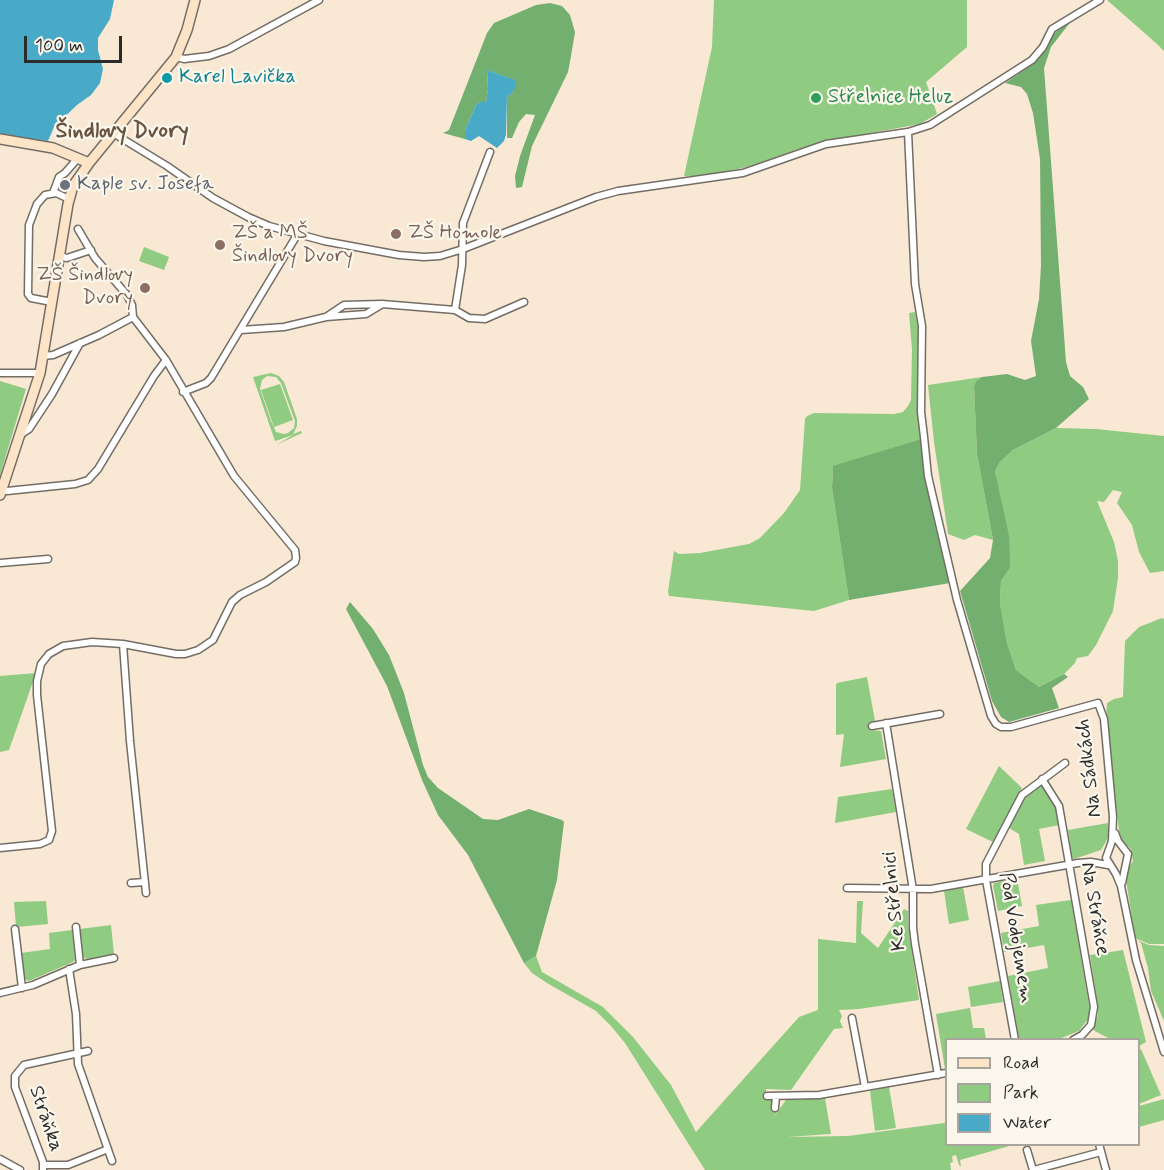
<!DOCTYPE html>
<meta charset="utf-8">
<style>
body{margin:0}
#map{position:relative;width:1164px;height:1170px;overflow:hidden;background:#f8e8d4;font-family:Mynerve,sans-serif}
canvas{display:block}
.legend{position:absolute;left:945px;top:1038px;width:195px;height:108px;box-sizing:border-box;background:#fbf7ec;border:2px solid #a8a59f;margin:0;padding:8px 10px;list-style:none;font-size:18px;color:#2b2b2b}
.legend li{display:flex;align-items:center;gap:12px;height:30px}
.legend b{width:30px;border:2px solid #a8a59f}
.scale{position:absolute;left:24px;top:36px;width:98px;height:27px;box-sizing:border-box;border:3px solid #2b2b2b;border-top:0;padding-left:8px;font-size:18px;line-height:21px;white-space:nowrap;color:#2b2b2b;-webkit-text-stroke:4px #fbf7ec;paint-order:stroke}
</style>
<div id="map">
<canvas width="1164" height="1170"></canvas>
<ul class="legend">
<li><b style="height:8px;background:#fee4c6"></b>Road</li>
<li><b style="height:16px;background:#8fcb81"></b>Park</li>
<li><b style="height:16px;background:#48aac7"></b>Water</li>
</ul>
<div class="scale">100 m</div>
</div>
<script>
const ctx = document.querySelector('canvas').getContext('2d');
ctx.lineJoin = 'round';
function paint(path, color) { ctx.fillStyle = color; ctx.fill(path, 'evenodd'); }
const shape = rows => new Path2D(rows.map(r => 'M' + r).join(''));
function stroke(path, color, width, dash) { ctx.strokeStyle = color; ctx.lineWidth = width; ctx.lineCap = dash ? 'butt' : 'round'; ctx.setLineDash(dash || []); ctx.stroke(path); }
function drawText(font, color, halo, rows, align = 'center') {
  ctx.font = font + ' Mynerve,sans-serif'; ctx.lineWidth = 4.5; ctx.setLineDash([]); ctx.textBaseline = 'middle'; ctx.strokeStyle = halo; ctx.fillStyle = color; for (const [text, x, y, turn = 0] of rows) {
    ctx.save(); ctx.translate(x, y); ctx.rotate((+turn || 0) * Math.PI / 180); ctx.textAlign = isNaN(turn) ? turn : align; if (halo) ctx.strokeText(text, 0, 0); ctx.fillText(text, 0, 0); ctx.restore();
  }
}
paint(shape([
 [714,0,967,0,967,47,926,82,937,114,920,124,832,140,798,149,751,166,706,176,684,176,712,47],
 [1107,0,1164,0,1164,51,1157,44],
 [144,247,169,257,164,270,139,261],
 [915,312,919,333,918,415,921,439,833,467,832,488,849,600,814,611,669,596,668,592,674,551,679,554,700,553,749,544,760,538,784,513,800,490,805,419,807,416,814,413,894,414,903,412,908,406,911,400,912,349,909,313],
 [271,373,279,376,284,382,297,419,297,426,293,434,301,431,302,433,276,445,293,435,275,441,253,377],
 [267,376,276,377,281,383,295,421,294,428,288,433,284,434,276,432,271,421,260,389,262,380],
 [982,377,976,381,974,386,977,454,993,540,975,535,964,540,948,534,934,442,928,385],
 [0,381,26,389,0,475],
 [280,384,293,420,274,427,261,390],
 [1056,428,1096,429,1164,436,1164,571,1150,573,1139,552,1132,525,1117,503,1122,492,1113,490,1104,502,1097,501,1114,542,1118,561,1118,578,1113,611,1096,645,1088,656,1077,658,1075,663,1064,674,1039,687,1016,670,1007,643,1000,603,1001,581,1010,568,995,472,999,463,1013,450],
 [1162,618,1164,619,1164,944,1149,944,1135,938,1125,873,1133,861,1132,855,1130,848,1120,840,1106,718,1107,703,1114,699,1123,697,1125,641,1139,627],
 [36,673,9,750,0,752,0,676],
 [867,677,875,721,869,723,868,726,870,730,881,731,886,759,840,767,844,734,836,735,836,685,837,683],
 [999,766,1022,788,993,842,966,829],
 [1041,784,1044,785,1056,805,1059,825,1039,829,1045,861,1024,865,1019,834,1009,828,1024,796],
 [892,789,896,812,835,823,838,797],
 [1108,823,1108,838,1101,850,1074,859,1072,857,1068,830],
 [1017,878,1022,906,998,911,993,886,994,883],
 [963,887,969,920,949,924,944,891],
 [1071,900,1090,1011,1088,1019,1079,1031,1059,1039,1019,1039,1008,976,1048,968,1044,945,1004,952,1001,933,1039,926,1036,905],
 [46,901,48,924,16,927,14,902],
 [857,901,863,901,861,933,878,948,904,909,908,911,908,925,919,1000,859,1009,839,1010,842,1016,840,1021,843,1028,834,1029,791,1090,766,1089,766,1096,771,1099,772,1108,779,1108,773,1118,786,1100,825,1098,831,1134,787,1137,848,1136,944,1123,946,1124,946,1144,1013,1145,960,1160,961,1167,959,1165,956,1155,952,1156,953,1162,950,1163,951,1170,705,1170,625,1043,611,1026,596,1011,547,983,532,973,524,963,536,956,542,972,603,1007,633,1037,671,1085,696,1132,799,1017,818,1010,818,939,856,943],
 [111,925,114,954,87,959,83,957,80,929],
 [72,930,75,960,73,962,29,981,25,979,21,953,50,949,49,933],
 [1137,940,1149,945,1164,946,1164,1021,1151,991,1148,968,1141,943],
 [1123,950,1146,1042,1139,1046,1138,1040,1110,1039,1093,1030,1098,1015,1098,1006,1090,955],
 [1000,981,1003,1002,971,1007,968,987],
 [970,1008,973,1028,984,1028,986,1039,946,1040,945,1069,936,1014],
 [1141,1049,1161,1095,1139,1104,1138,1051],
 [889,1087,896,1128,875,1131,870,1091],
 [1164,1099,1164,1120,1139,1127,1139,1106]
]), '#8fcb81');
paint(shape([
 [550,3,562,6,570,15,575,32,571,56,568,72,532,146,522,187,516,188,515,176,520,156,535,115,526,114,519,122,512,138,507,138,507,97,513,92,514,80,487,70,488,89,486,102,480,102,476,105,465,130,465,139,443,133,449,130,487,33,494,23,536,5],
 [1072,20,1051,47,1044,68,1066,362,1070,376,1083,387,1089,399,1056,428,1013,450,999,463,995,472,1009,536,1010,568,1001,581,1000,603,1007,643,1016,670,1039,687,1064,674,1068,677,1052,688,1059,708,1009,722,1001,717,992,701,960,591,990,558,993,540,977,454,974,386,976,381,982,377,1007,374,1025,380,1036,376,1031,341,1039,299,1041,265,1040,159,1033,113,1027,94,1021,87,1005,83,1033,64,1052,35],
 [921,439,926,484,950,583,849,600,832,488,833,466],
 [350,602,373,629,389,655,404,693,423,765,428,777,438,788,483,819,498,820,529,809,562,820,564,822,557,880,536,956,524,963,468,855,438,815,422,780,387,686,346,609]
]), '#73af6f');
paint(shape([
 [0,0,114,0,110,19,98,38,98,50,103,69,100,83,91,95,77,105,54,127,48,141,0,136],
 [487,70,515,80,516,85,513,92,507,97,506,135,504,141,497,148,479,136,471,141,465,139,465,130,476,105,480,102,486,102,488,89]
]), '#48aac7');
const street = shape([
 [176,57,184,59,209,56,229,49,319,0],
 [908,132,915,284,922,326,921,412,924,437,928,476,957,600,991,716,996,724,1001,727,1011,727,1098,703,1104,719,1113,817,1112,841,1106,858,1116,874,1121,886,1136,960,1164,1052],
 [113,133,167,166,213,198,248,217,269,226,324,241,399,255,424,257,440,256,463,249,596,197,618,191,743,173,826,144,908,132,930,125,1032,60,1043,47,1052,29,1100,0],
 [53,193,59,177,65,173,78,158],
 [59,256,67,258,91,250],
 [52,302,31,298,28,294,29,225,37,204,45,195,56,193,69,199],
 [455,310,462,265,463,223,490,152],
 [326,317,344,305,382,304,455,310,469,318,485,319,524,302],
 [241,330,284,327,326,317,366,314,381,305],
 [43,356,53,355,99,335,133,317],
 [0,373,40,373],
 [183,392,206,383,211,378,297,235],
 [20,435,29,429,52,394,80,343],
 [2,490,7,491,75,484,88,480,98,469,154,376,166,360],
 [0,563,48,559],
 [123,644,130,741,146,893],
 [886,723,913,890,913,928,915,944,938,1075],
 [872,726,940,714],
 [1042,779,1059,806,1094,1007,1091,1025,1082,1035,1073,1040],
 [1115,833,1118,841,1128,854,1122,883],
 [0,848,40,844,49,840,52,831,37,695,37,681,41,664,49,654,63,646,92,642,123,644,176,654,185,654,198,650,213,640,232,602,240,595,266,582,295,562,296,558,295,550,234,476,166,360,133,317,132,305,127,295,95,258,78,229],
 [131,883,145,882],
 [847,888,931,889,1078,863,1091,862,1108,865],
 [76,927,80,965],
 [15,929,22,988],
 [69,969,76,1014,78,1064,112,1161],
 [0,993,33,985,80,965,114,958],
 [852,1018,865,1087],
 [1015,1040,986,880,986,864,1022,795,1065,763],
 [767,1096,819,1095,946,1073],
 [775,1108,776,1096],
 [1099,1144,1106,1170],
 [1027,1150,1033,1170],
 [0,1159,20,1170],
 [44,1165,68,1165,108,1149],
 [43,1170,43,1162,15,1087,15,1076,24,1065,88,1051],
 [1034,1170,1101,1152]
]);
const secondary = shape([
 [0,139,53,148,89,163],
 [0,495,40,373,68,204,73,186,89,163,176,57,187,30,195,0]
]);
stroke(street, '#736d66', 9);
stroke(secondary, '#736d66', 12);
stroke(street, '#fff', 6);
stroke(secondary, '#fee4c6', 9);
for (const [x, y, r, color] of [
 [167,78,6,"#0f9aa8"],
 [816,98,6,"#2e9e5b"],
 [65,185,6,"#6b7280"],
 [396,234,6,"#8d6e63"],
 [220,245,6,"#8d6e63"],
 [145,288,6,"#8d6e63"]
]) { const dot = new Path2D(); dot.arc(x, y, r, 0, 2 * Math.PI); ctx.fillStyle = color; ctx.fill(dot); stroke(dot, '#fbf7ec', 2); }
drawText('20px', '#0d838f', '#fbf7ec', [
 ["Karel Lavička",179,78]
], 'left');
drawText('20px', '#27864d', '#fbf7ec', [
 ["Střelnice Heluz",828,98]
], 'left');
drawText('20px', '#5b616d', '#fbf7ec', [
 ["Kaple sv. Josefa",77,185]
], 'left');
drawText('20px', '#785e54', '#fbf7ec', [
 ["ZŠ a MŠ",232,234],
 ["Šindlovy Dvory",232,257],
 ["ZŠ Homole",408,234],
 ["ZŠ Šindlovy",133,276,"right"],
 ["Dvory",133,299,"right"]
], 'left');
drawText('20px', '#2b2b2b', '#fbf7ec', [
 ["Na Sádkách",1090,768,-97],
 ["Ke Střelnici",895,901,-96],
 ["Na Stráňce",1094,909,80],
 ["Pod Vodojemem",1015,938,81],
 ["Stráňka",45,1119,71]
]);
drawText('bold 22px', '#6a5440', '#fbf7ec', [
 ["Šindlovy Dvory",122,132]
]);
</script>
